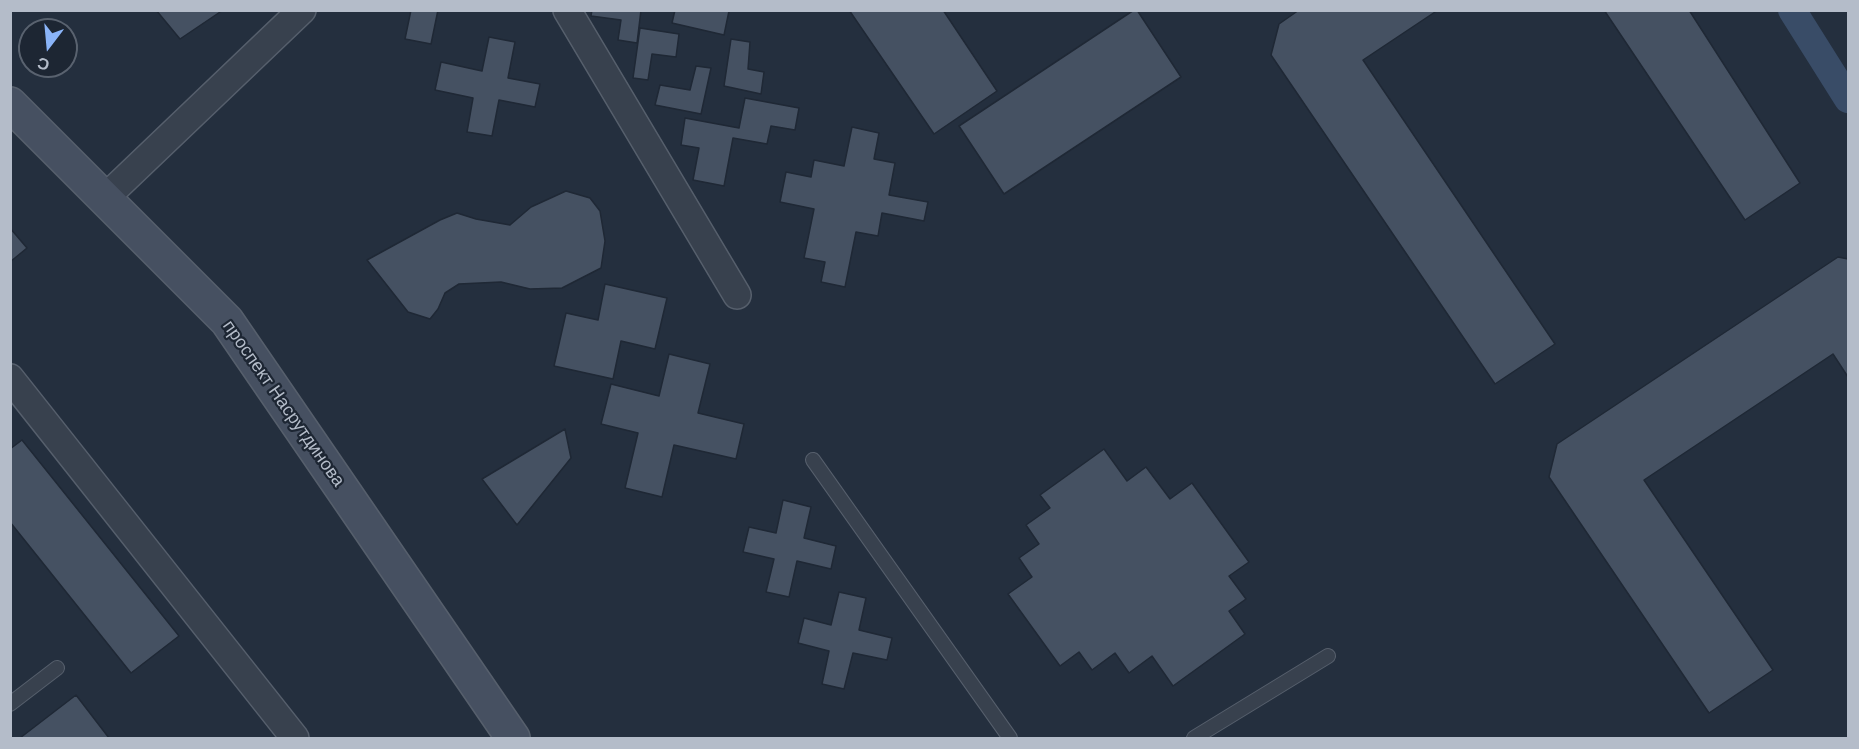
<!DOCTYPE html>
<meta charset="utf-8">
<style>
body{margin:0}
#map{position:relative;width:1859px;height:749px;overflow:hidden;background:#242f3e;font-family:"DM Sans",sans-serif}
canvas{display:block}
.frame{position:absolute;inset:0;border:12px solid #b4bcc9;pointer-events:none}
.north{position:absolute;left:18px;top:18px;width:60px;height:60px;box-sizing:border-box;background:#1d2633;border:2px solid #59626f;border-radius:50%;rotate:196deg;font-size:16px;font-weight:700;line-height:24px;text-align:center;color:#b4bcc9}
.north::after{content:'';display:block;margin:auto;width:21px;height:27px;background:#8ab4f8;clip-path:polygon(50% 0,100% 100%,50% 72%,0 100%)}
</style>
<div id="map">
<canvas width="1859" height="749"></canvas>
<div class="frame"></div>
<div class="north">С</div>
</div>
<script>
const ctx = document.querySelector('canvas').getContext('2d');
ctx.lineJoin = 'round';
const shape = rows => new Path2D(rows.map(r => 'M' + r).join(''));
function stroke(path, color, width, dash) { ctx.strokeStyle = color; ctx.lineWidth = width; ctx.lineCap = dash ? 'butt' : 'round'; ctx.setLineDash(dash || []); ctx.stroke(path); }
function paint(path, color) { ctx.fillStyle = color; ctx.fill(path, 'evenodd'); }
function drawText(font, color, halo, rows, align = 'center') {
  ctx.font = font + ' "DM Sans",sans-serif'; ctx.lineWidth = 4.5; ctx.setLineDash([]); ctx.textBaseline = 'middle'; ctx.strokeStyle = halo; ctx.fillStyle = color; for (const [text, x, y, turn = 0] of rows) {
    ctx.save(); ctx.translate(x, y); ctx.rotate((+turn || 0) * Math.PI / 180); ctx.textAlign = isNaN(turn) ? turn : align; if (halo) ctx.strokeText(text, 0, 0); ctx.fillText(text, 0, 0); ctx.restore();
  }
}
stroke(shape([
 [1792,10,1848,99]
]), '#394c67', 28);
const building = shape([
 [156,10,223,10,180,39,156,10],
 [411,10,438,10,431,44,405,39,411,10],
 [592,10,641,10,637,43,618,40,621,20,591,16,592,10],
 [675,10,726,10,729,11,724,35,672,23,675,10],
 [849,10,943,10,997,91,934,134,849,10],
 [1134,10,1137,10,1181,77,1004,194,959,126,1134,10],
 [1299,10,1438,10,1363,60,1555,344,1495,384,1271,55,1279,24,1299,10],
 [1604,10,1689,10,1800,183,1745,220,1604,10],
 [640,28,679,34,676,57,652,54,648,80,633,78,640,28],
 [489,37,515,42,508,78,540,84,535,107,499,100,492,136,467,132,473,98,435,90,441,62,482,71,489,37],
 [731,39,750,42,748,69,764,72,761,94,724,86,731,39],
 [696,66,711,68,701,114,655,105,660,85,690,90,696,66],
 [745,98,799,108,795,130,771,126,767,144,733,138,724,186,693,180,699,148,681,145,685,118,739,128,745,98],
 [852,127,879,133,874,159,895,163,889,195,928,202,924,221,882,213,878,236,856,232,845,287,821,282,825,262,804,258,814,209,780,202,786,172,811,177,814,160,844,166,852,127],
 [566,191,590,198,600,211,605,241,601,268,562,288,530,289,501,282,459,284,445,293,438,309,430,319,408,312,367,260,440,220,457,213,476,219,510,225,531,207,566,191],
 [10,228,27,248,10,262,10,228],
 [1838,257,1848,259,1848,377,1833,354,1644,480,1773,670,1709,713,1549,477,1557,444,1838,257],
 [605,284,667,298,655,349,621,341,613,379,554,366,566,313,598,320,605,284],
 [669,354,710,364,698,413,744,424,736,459,674,445,662,497,625,488,638,433,601,424,611,384,659,396,669,354],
 [565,429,571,458,517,525,482,479,565,429],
 [22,440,179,636,131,673,10,522,10,449,22,440],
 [1104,449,1127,481,1146,467,1170,499,1192,483,1249,562,1229,576,1246,599,1229,611,1245,634,1173,686,1152,656,1129,673,1115,653,1092,670,1079,652,1060,666,1008,594,1032,577,1019,558,1039,544,1026,525,1050,508,1040,495,1104,449],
 [783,500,811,507,804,538,836,546,831,569,797,561,789,597,766,592,774,559,743,552,749,527,776,533,783,500],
 [839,592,866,598,859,630,892,638,887,660,853,653,844,689,822,684,829,651,798,643,804,618,831,625,839,592],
 [76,695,109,738,20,738,76,695]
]);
paint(building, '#455162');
stroke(building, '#1f2835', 1.5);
const service = shape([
 [813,460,1010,738],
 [10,704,57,668],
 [1194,738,1328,656]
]);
const minor = shape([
 [567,10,737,295],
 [105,198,302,10],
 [10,378,295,738]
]);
const secondary = shape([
 [10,104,227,321,513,738]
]);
stroke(service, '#565f6c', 16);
stroke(minor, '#565f6c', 30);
stroke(secondary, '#565f6c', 36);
stroke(service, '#38414e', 14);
stroke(minor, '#38414e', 27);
stroke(secondary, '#465061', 33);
drawText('18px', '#b4bcc9', '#1d2633', [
 ["проспект Насрутдинова",283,404,55]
]);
</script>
